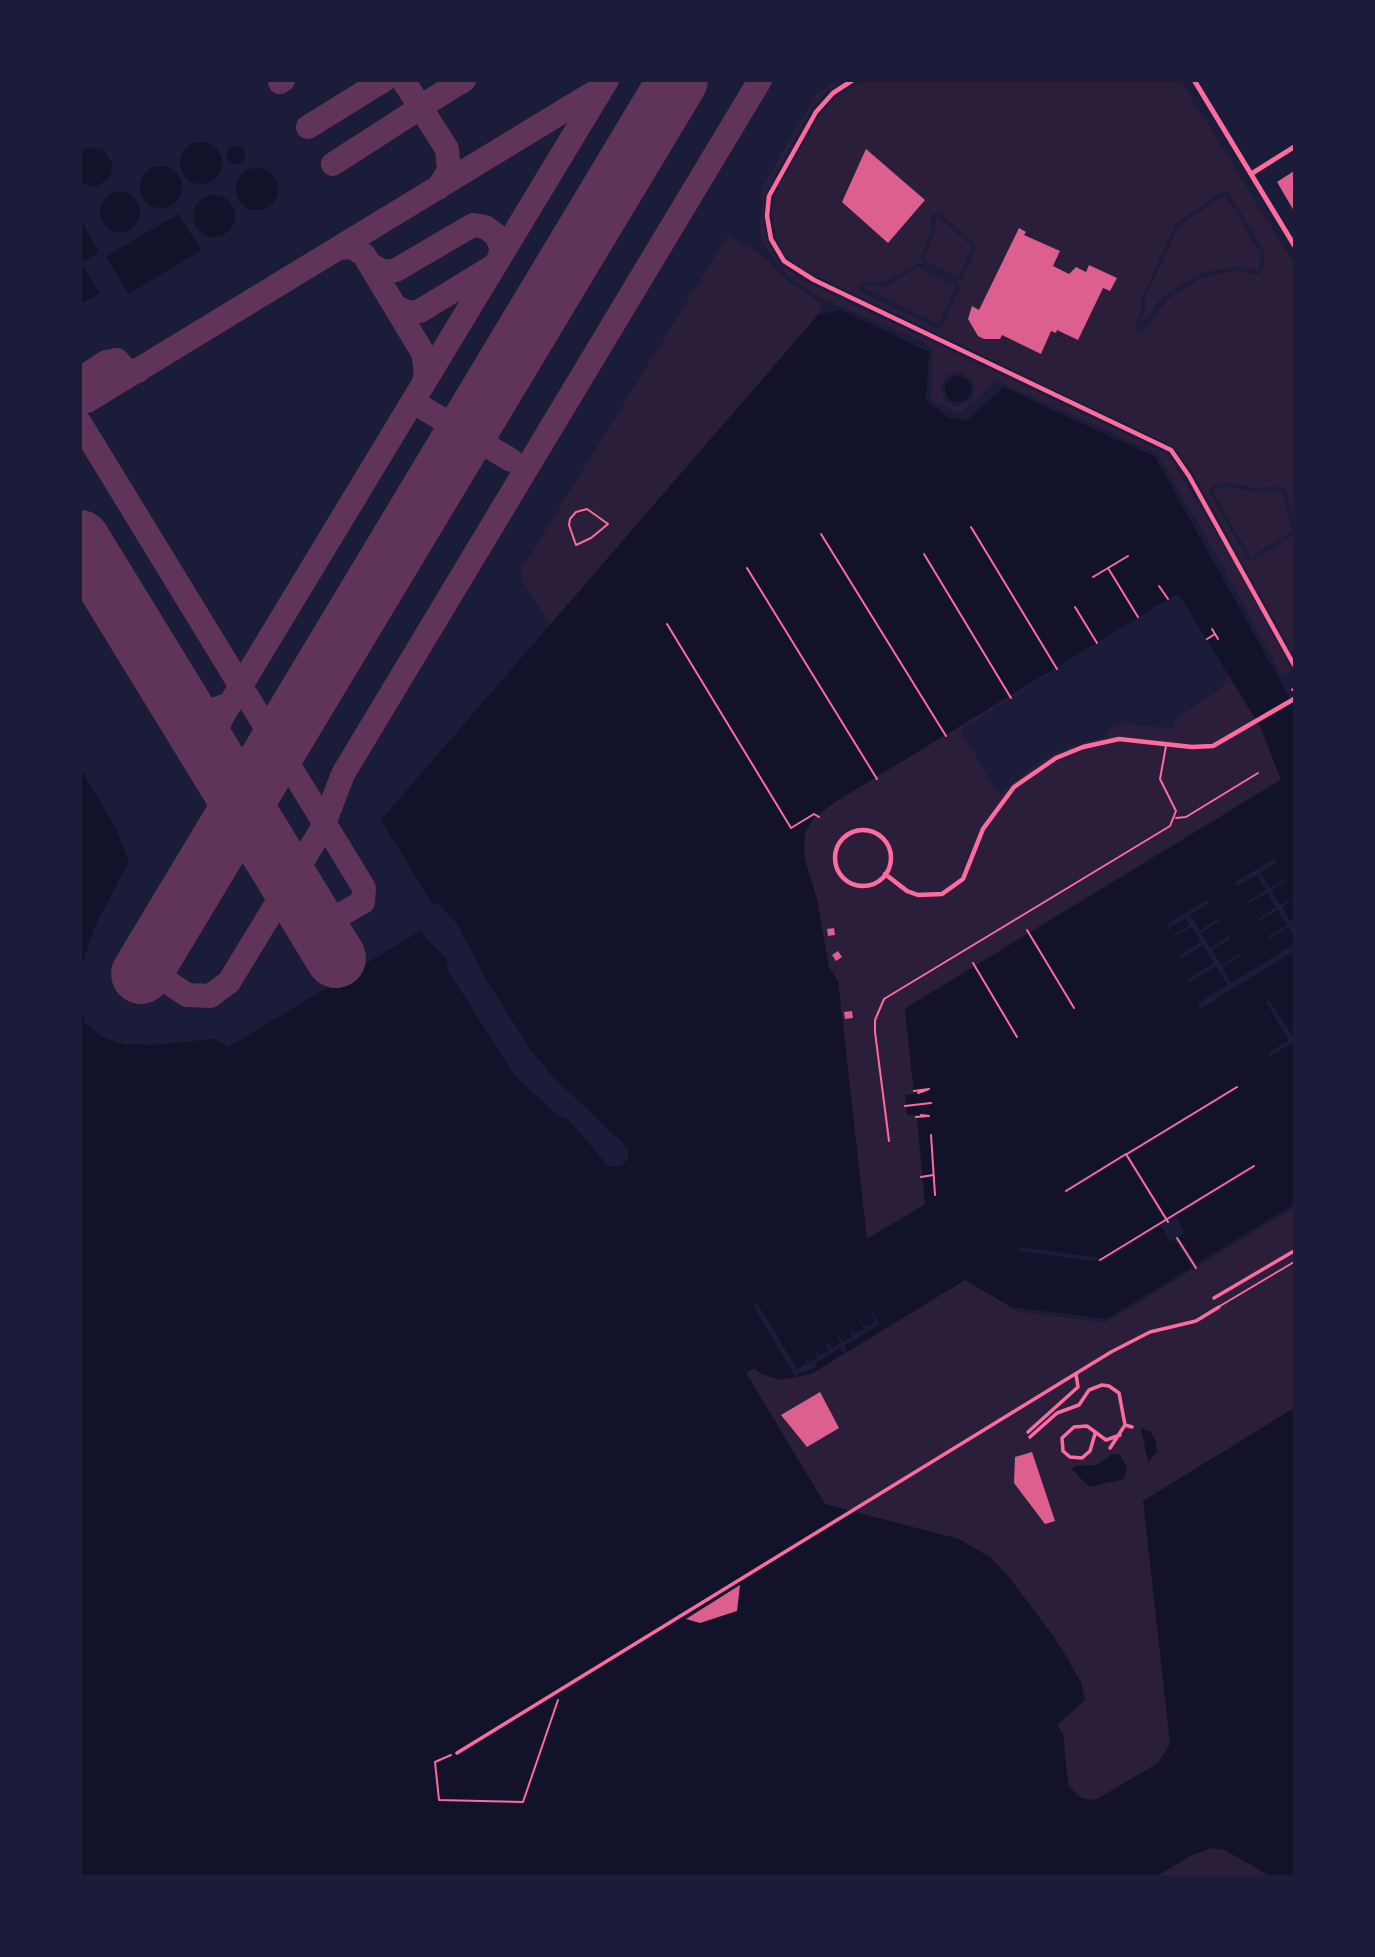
<!DOCTYPE html>
<style>
body{margin:0}
#map{position:relative;width:1375px;height:1957px;overflow:hidden;background:#1b1b3a;font-family:"DM Sans",sans-serif}
canvas{display:block}
.frame{position:absolute;inset:0;border:82px solid #1b1b3a;pointer-events:none}
</style>
<div id="map">
<canvas width="1375" height="1957"></canvas>
<div class="frame"></div>
</div>
<script>
const ctx = document.querySelector('canvas').getContext('2d');
ctx.lineJoin = 'round';
function paint(path, color) { ctx.fillStyle = color; ctx.fill(path, 'evenodd'); }
const shape = rows => new Path2D(rows.map(r => 'M' + r).join(''));
function stroke(path, color, width, dash) { ctx.strokeStyle = color; ctx.lineWidth = width; ctx.lineCap = dash ? 'butt' : 'round'; ctx.setLineDash(dash || []); ctx.stroke(path); }
paint(shape([
 [837,80,843,81,824,94,812,108,765,194,763,216,767,241,780,263,802,280,1168,454,1240,572,1292,670,1282,676,1221,563,1157,453,996,381,960,414,931,400,932,349,923,342,819,297,790,278,778,264,763,243,760,230,763,186,817,93],
 [961,372,972,380,975,392,970,402,955,406,944,399,941,385,947,375],
 [863,81,1181,81,1294,264,1294,524,1286,491,1281,487,1255,488,1231,483,1213,485,1209,492,1247,559,1253,561,1294,535,1294,656,1193,473,1174,447,806,271,787,257,780,247,773,226,772,207,778,188,820,115,836,97],
 [1223,191,1229,193,1265,252,1263,271,1259,275,1234,271,1199,279,1167,300,1141,335,1138,333,1144,321,1161,298,1198,274,1234,267,1259,270,1261,255,1225,195,1179,226,1144,301,1146,306,1138,332,1134,330,1142,306,1141,299,1176,223],
 [939,212,975,244,976,249,963,279,958,281,923,264,921,257,930,233,932,215],
 [919,263,958,282,960,288,942,326,937,328,860,292,861,283,886,281],
 [937,215,972,247,959,277,924,260,934,234],
 [728,235,760,254,788,281,821,303,818,315,551,626,521,579,521,570],
 [918,267,957,286,938,324,861,287,887,286],
 [1230,487,1255,492,1282,491,1292,531,1251,557,1214,494,1214,489],
 [1080,654,960,730,999,795,1032,766,1068,747,1105,737,1108,730,1118,724,1173,728,1177,718,1219,690,1230,677,1262,731,1281,779,906,1007,925,1204,866,1239,838,981,829,967,804,856,805,832,812,819,837,801],
 [1294,1207,1294,1408,1275,1420,1167,1709,1170,1744,1167,1750,1158,1763,1097,1800,1083,1799,1068,1784,1063,1734,1057,1725,1071,1661,1008,1576,991,1558,827,1508,745,1373,754,1368,769,1377,811,1374,965,1280,1018,1311,1106,1322],
 [1211,1848,1225,1850,1271,1876,1157,1876,1190,1856]
]), '#2a1e3b');
paint(shape([
 '180 163a21 21 0 1 1 42 0a21 21 0 1 1-42 0Z',
 '227 155a9 9 0 1 1 18 0a9 9 0 1 1-18 0Z',
 [88,147,102,149,112,163,110,177,96,187,81,183,81,150],
 '140 187a21 21 0 1 1 42 0a21 21 0 1 1-42 0Z',
 '236 189a21 21 0 1 1 42 0a21 21 0 1 1-42 0Z',
 '100 212a20 20 0 1 1 40 0a20 20 0 1 1-40 0Z',
 '193 216a21 21 0 1 1 42 0a21 21 0 1 1-42 0Z',
 [178,214,201,250,129,294,106,257],
 [81,221,99,252,81,263,99,293,81,304],
 [841,310,929,352,926,400,949,418,968,420,1003,387,1155,457,1294,706,1294,1207,1106,1322,1018,1311,965,1280,811,1374,781,1380,762,1374,754,1368,746,1373,825,1504,959,1539,991,1558,1008,1576,1054,1637,1081,1682,1085,1700,1057,1725,1063,1734,1068,1784,1077,1796,1089,1800,1097,1799,1158,1763,1170,1744,1143,1501,1294,1408,1294,1876,1270,1876,1225,1850,1211,1848,1190,1856,1157,1876,81,1876,80,759,148,871,130,897,98,954,103,1006,114,1022,237,1042,432,923,436,910,381,820,818,315],
 [1178,593,1261,728,1281,780,905,1009,914,1094,905,1095,907,1115,917,1115,925,1205,867,1239,838,981,829,967,817,899,804,856,805,832,813,819,835,802],
 '945 389a13 13 0 1 1 26 0a13 13 0 1 1-26 0Z',
 [1141,1428,1151,1432,1156,1442,1157,1452,1148,1462],
 [1119,1454,1127,1467,1124,1479,1089,1487,1072,1469,1075,1466,1097,1465,1111,1455]
]), '#12122b');
paint(shape([
 [80,756,151,873,115,926,102,955,101,978,106,1005,116,1019,144,1023,187,1018,218,1023,233,1030,238,1037,433,918,436,910,432,905,436,902,457,924,487,981,531,1050,554,1078,628,1148,628,1159,621,1166,608,1166,568,1119,559,1116,516,1077,448,971,446,959,420,931,228,1047,214,1039,153,1045,123,1044,102,1037,85,1023,81,1007,81,968,94,928,129,861,115,827,82,771],
 [1274,859,1276,863,1260,873,1270,888,1285,879,1286,881,1271,890,1280,905,1294,897,1282,908,1291,922,1294,920,1294,937,1288,927,1269,939,1268,936,1287,925,1278,910,1259,921,1258,919,1276,907,1267,893,1248,904,1247,902,1266,890,1257,875,1237,886,1235,882],
 [1207,900,1209,904,1190,915,1200,930,1218,919,1220,921,1201,933,1210,948,1229,936,1230,939,1212,950,1221,965,1239,954,1241,956,1222,967,1231,983,1294,944,1294,951,1200,1009,1197,1004,1227,985,1216,966,1190,982,1188,979,1214,963,1203,945,1181,959,1179,956,1201,942,1192,927,1173,938,1172,936,1190,925,1186,918,1169,928,1167,924],
 [1269,1000,1294,1038,1294,1042,1270,1056,1268,1053,1289,1040,1266,1002],
 [1238,1085,1239,1088,1129,1156,1167,1217,1254,1164,1256,1168,1176,1217,1185,1233,1179,1237,1196,1264,1294,1204,1294,1207,1106,1322,1018,1311,1012,1307,1106,1319,1192,1267,1175,1240,1170,1242,1161,1226,1102,1262,1019,1251,1019,1247,1101,1258,1164,1220,1126,1157,1066,1193,1064,1190],
 [757,1303,797,1369,807,1363,800,1353,809,1362,818,1357,812,1346,820,1355,829,1350,823,1339,832,1348,841,1343,835,1332,844,1341,853,1336,848,1324,855,1334,864,1329,858,1318,866,1327,875,1322,871,1310,880,1324,844,1346,847,1353,845,1354,840,1348,815,1363,817,1367,795,1376,753,1306]
]), '#1b1b3a');
stroke(shape([
 [403,80,447,149,449,171,438,188],
 [280,82,283,80],
 [416,100,425,104,464,80],
 [662,107,669,90,667,80],
 [308,127,384,80],
 [333,164,429,102],
 [339,248,353,247,364,255,423,353,426,371,424,382],
 [370,264,383,272,396,270,473,225,485,227,496,235,501,247,500,257],
 [395,306,408,313,420,311,492,267],
 [87,401,598,90],
 [87,401,90,394,86,381,88,374,106,362,117,360,126,370,138,371],
 [425,409,450,424],
 [80,423,364,888,363,902,329,921,316,925],
 [484,444,511,460],
 [457,448,469,440,484,444,474,431,475,419],
 [457,448,457,435,450,424,464,426,475,419],
 [181,705,191,712,201,714,230,704],
 [269,731,279,732,291,724],
 [215,760,213,740,222,717,607,80],
 [155,948,152,965,156,974,187,995,210,996,229,982,322,829,343,774,760,80]
]), '#603358', 24);
stroke(shape([
 [80,540,336,958],
 [141,974,678,80]
]), '#603358', 60);
paint(shape([
 [866,149,925,200,888,243,842,202],
 [1294,171,1294,211,1277,182],
 [1019,228,1026,232,1024,235,1060,251,1053,266,1069,274,1076,267,1086,272,1089,265,1117,278,1110,291,1103,288,1078,340,1057,330,1056,333,1051,331,1041,354,1002,335,1000,339,984,339,978,336,968,319,972,306,979,310],
 [834,928,835,935,828,936,827,929],
 [838,951,842,957,836,961,832,955],
 [852,1011,853,1018,845,1019,844,1012],
 [820,1392,839,1428,807,1447,781,1415],
 [1032,1452,1055,1521,1045,1524,1014,1483,1015,1457],
 [740,1585,737,1611,700,1623,686,1619]
]), '#dd5f8e');
stroke(shape([
 [971,527,1057,669],
 [821,534,946,736],
 [924,554,1011,698],
 [747,568,877,779],
 [1108,568,1138,617],
 [1093,577,1128,556],
 [1159,586,1168,599],
 [1075,607,1097,643],
 [667,624,791,828,814,814,819,817],
 [1212,629,1218,639],
 [1207,639,1215,634],
 [1292,690,1294,688],
 [1027,930,1074,1008],
 [973,963,1017,1037],
 [914,1091,929,1089,918,1093],
 [905,1106,931,1103],
 [921,1115,929,1116],
 [916,1117,928,1116],
 [931,1135,935,1195],
 [1127,1154,1237,1087],
 [921,1177,933,1175],
 [1066,1191,1126,1154,1168,1222],
 [1177,1238,1196,1268],
 [1100,1260,1254,1166],
 [451,1755,435,1762,439,1800,523,1802,558,1700]
]), '#ff6b9d', 2);
stroke(shape([
 [587,509,608,524,591,538,576,545,569,525,570,519,576,512,587,509],
 [1176,818,1186,817,1258,773],
 [889,1141,875,1032,875,1020,884,999,1170,826,1176,811,1160,779,1166,746],
 [1220,1306,1294,1262]
]), '#ff6b9d', 2);
stroke(shape([
 [1214,1298,1294,1251],
 [1028,1432,1078,1387,1076,1374],
 [1095,1434,1090,1451,1082,1458,1070,1457,1063,1451,1062,1438,1074,1427,1087,1426,1106,1440,1120,1435],
 [1030,1437,1057,1413,1079,1405,1089,1390,1102,1385,1109,1386,1119,1393,1125,1425,1132,1427],
 [1110,1448,1125,1425],
 [457,1753,1111,1352,1150,1332,1196,1321,1219,1307]
]), '#ff6b9d', 3.5);
stroke(shape([
 [853,80,833,93,816,112,769,196,767,216,771,239,784,261,814,280,1171,450,1189,476,1294,665],
 '835 858a28 28 0 1 1 56 0a28 28 0 1 1-56 0Z',
 [885,874,907,891,918,895,942,894,963,879,983,829,1014,787,1056,758,1083,747,1119,739,1192,747,1213,746,1294,699]
]), '#ff6b9d', 4.5);
stroke(shape([
 [1194,80,1294,245],
 [1251,174,1294,147]
]), '#ff6b9d', 5);
</script>
